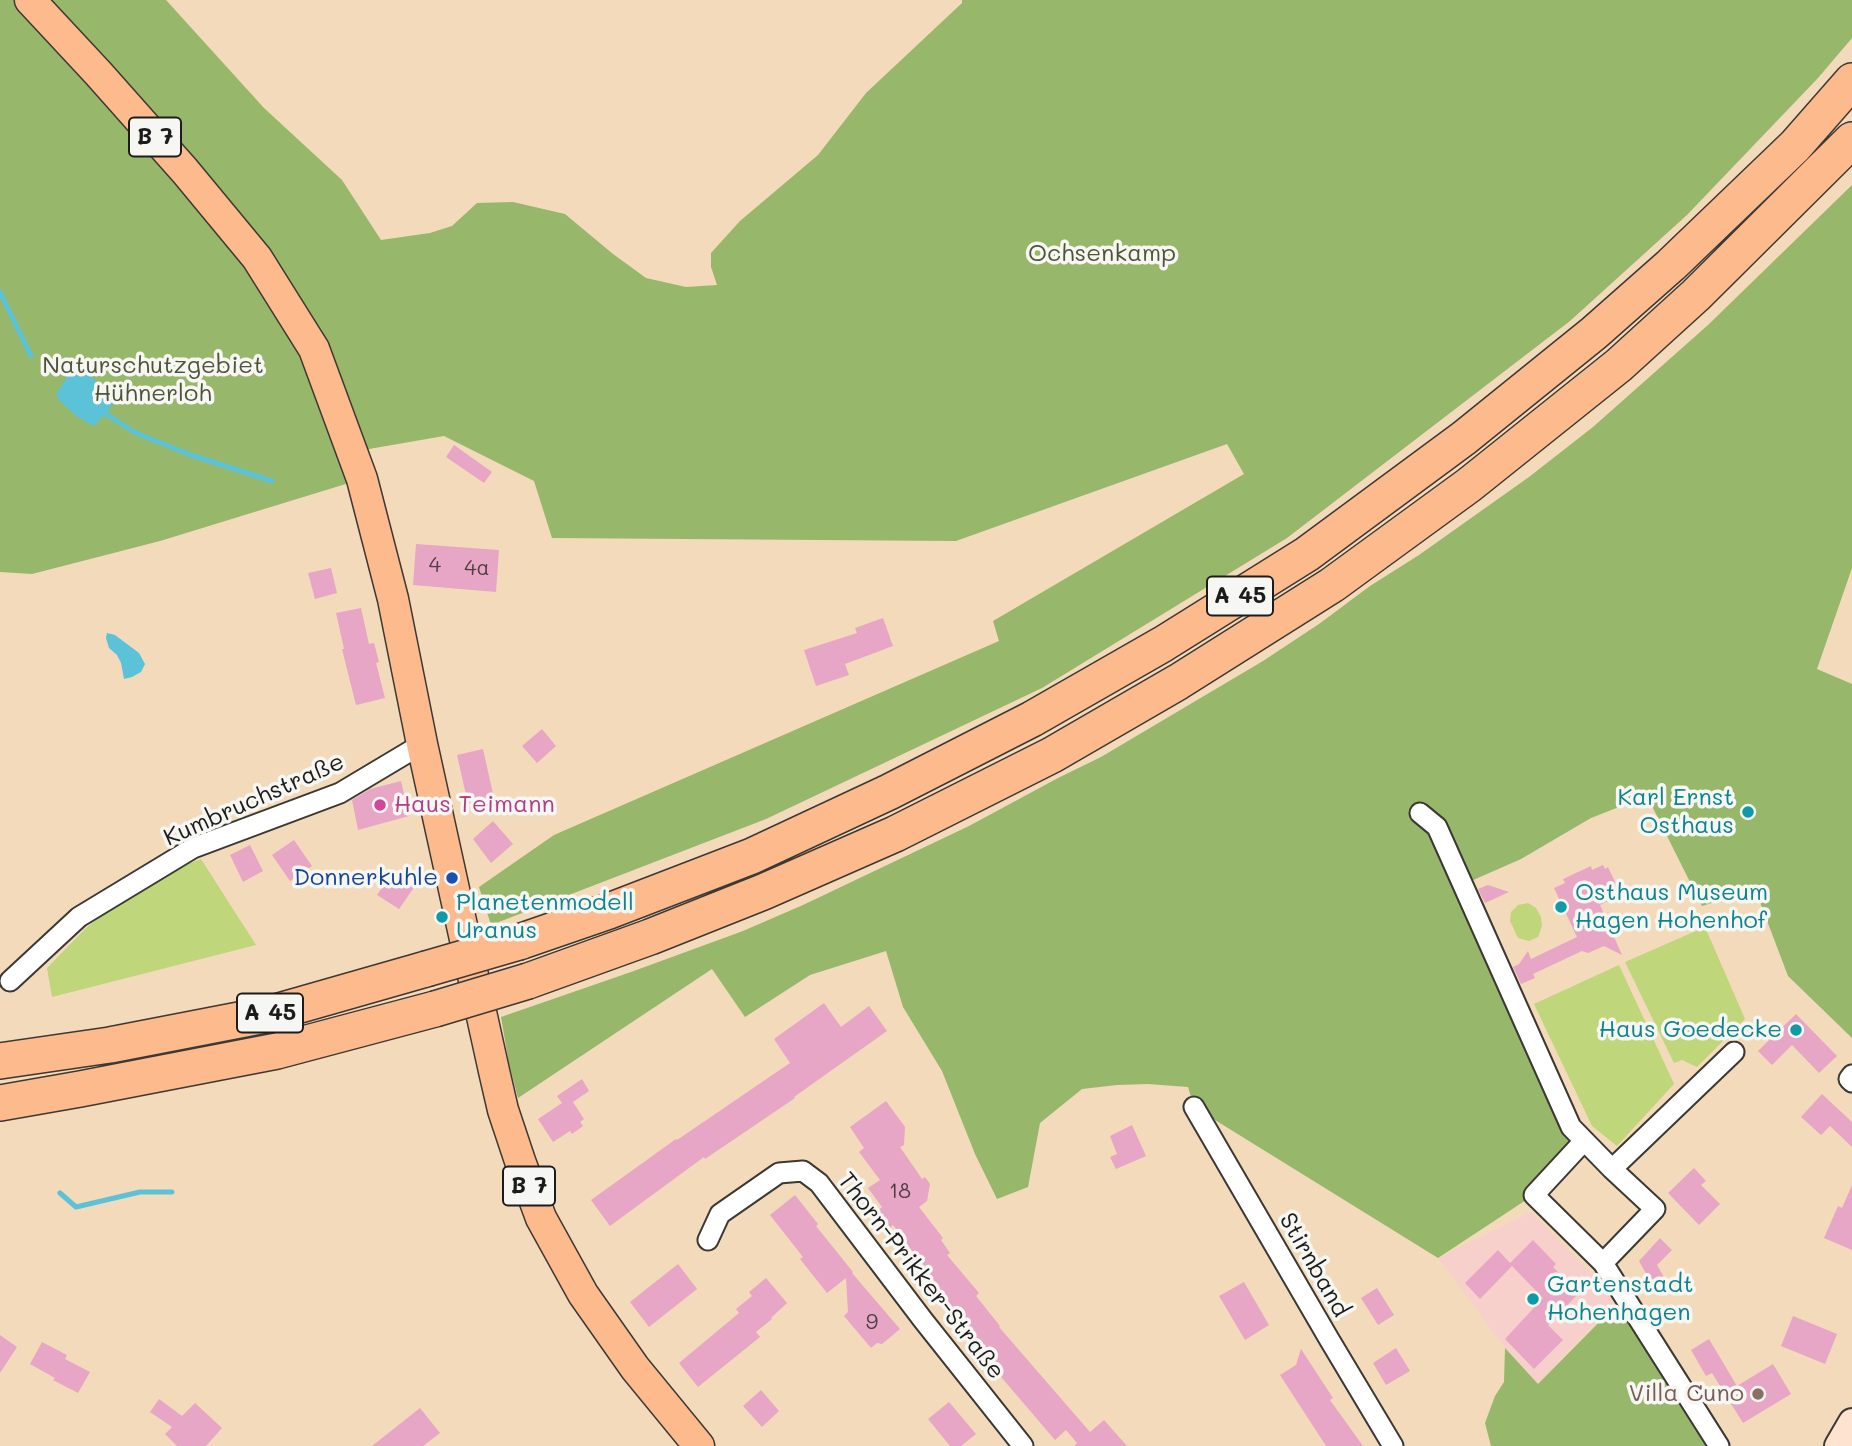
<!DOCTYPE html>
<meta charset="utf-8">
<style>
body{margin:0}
canvas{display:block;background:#f2daba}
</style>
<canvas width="1852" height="1446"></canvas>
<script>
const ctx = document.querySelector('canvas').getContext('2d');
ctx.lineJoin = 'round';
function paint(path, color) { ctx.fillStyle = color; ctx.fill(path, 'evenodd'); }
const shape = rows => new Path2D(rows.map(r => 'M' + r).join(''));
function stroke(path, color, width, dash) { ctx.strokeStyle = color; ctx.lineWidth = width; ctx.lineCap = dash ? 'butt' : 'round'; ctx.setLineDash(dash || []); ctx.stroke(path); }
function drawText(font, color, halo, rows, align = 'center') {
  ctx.font = font + ' Mali,sans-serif'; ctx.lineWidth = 7; ctx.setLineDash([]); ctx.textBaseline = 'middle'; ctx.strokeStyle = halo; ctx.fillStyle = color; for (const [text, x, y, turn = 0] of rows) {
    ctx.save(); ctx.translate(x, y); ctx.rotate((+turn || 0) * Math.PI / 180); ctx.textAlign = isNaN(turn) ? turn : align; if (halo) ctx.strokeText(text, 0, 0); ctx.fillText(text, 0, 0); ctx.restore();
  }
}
paint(shape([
 [1531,1212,1617,1299,1538,1384,1505,1348,1438,1258]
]), '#f7d0cb');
paint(shape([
 [201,859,256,945,52,997,47,968,87,927,128,894,169,871],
 [1528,903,1536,908,1541,917,1542,926,1538,937,1529,941,1518,938,1510,921,1511,912,1518,905],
 [1705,927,1745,1019,1697,1067,1682,1060,1674,1063,1625,962],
 [1619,965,1674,1084,1617,1146,1592,1126,1534,1004]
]), '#bfd67a');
paint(shape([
 [0,0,166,0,264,108,342,180,381,240,430,233,452,226,477,203,513,202,565,214,613,254,646,278,686,287,717,285,711,267,711,253,740,221,818,155,866,93,962,3,962,0,1852,0,1852,38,1818,78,1687,215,1570,321,1287,538,1042,688,766,819,491,925,479,887,554,835,999,641,993,621,1244,474,1227,444,956,541,552,538,534,481,444,436,369,449,362,479,160,541,32,574,0,572],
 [1852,185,1852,568,1817,669,1852,684,1852,1038,1788,976,1755,889,1702,906,1647,796,1591,818,1521,859,1471,881,1580,1138,1526,1200,1438,1258,1194,1107,1188,1087,1148,1084,1117,1085,1082,1089,1040,1123,1028,1187,997,1199,975,1154,942,1071,903,1007,886,951,810,975,745,1017,712,969,518,1098,509,1064,501,1017,631,972,743,931,803,905,969,826,1058,778,1101,757,1263,661,1319,624,1370,586,1419,555,1529,477,1593,427,1708,325],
 [1626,1295,1711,1446,1491,1446,1485,1423,1495,1396,1504,1382,1505,1348,1538,1384]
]), '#97b76a');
paint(shape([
 [82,368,116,400,109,409,109,416,102,417,94,426,76,416,59,400,56,394,69,374],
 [107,633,115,635,139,653,145,664,141,672,132,677,124,679,121,663,117,655,109,648,106,638]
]), '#5bc2d8');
stroke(shape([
 [0,292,31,356],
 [109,416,136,433,191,455,272,481],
 [60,1193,76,1207,140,1192,172,1192]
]), '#5bc2d8', 5);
paint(shape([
 [454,445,492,472,484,483,446,457],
 [416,544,499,550,496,592,413,585],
 [331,568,337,593,315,599,308,573],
 [361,608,369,644,374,643,379,662,376,663,385,698,356,705,342,649,344,649,336,613],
 [883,618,893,646,845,664,849,675,816,686,804,650,857,633,855,628],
 [542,729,556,746,537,763,522,746],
 [483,749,494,798,468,804,457,755],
 [401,781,409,816,358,830,352,800,370,789],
 [493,821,513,844,491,863,473,839],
 [294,840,312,866,290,881,272,855],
 [250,845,263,871,243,882,230,855],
 [1603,865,1605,869,1608,867,1617,886,1610,889,1614,898,1600,905,1622,955,1604,946,1588,953,1582,951,1533,974,1535,978,1521,984,1513,967,1519,964,1528,951,1531,959,1577,937,1554,888,1565,883,1563,879,1591,866,1592,870],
 [393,871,415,886,399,909,377,895],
 [1488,885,1509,892,1485,903,1478,889],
 [824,1003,841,1027,869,1006,887,1031,794,1097,795,1098,705,1159,704,1157,610,1226,591,1200,676,1139,677,1140,790,1063,774,1039],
 [1796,1014,1837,1056,1819,1073,1792,1045,1772,1065,1758,1051],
 [582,1079,589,1091,573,1102,584,1119,580,1122,583,1126,572,1134,570,1131,553,1142,538,1119,562,1103,557,1096],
 [1822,1094,1852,1122,1852,1147,1830,1126,1821,1135,1801,1117],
 [886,1101,905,1127,904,1145,900,1147,922,1179,925,1177,930,1184,927,1201,919,1207,943,1238,941,1240,950,1253,947,1255,979,1293,976,1296,1000,1326,999,1327,1090,1432,1104,1420,1127,1446,1074,1446,1077,1443,1066,1430,1055,1440,984,1357,986,1355,953,1315,955,1313,931,1285,935,1282,893,1225,890,1228,877,1211,882,1207,868,1188,880,1180,859,1152,864,1148,850,1127],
 [1132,1125,1146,1156,1116,1169,1110,1157,1117,1154,1110,1136],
 [1694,1168,1706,1181,1701,1185,1720,1204,1699,1225,1668,1193],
 [1852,1185,1852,1250,1824,1238,1838,1206,1842,1208],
 [795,1195,818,1224,816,1226,853,1272,852,1273,900,1329,882,1344,877,1343,871,1348,844,1316,848,1312,846,1278,827,1293,800,1259,803,1257,770,1215],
 [1660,1238,1672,1250,1657,1265,1669,1286,1657,1293,1639,1261],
 [1533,1240,1556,1264,1553,1267,1579,1293,1548,1325,1563,1340,1534,1369,1505,1339,1543,1298,1512,1266,1480,1299,1465,1283,1498,1250,1510,1263],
 [678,1264,697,1289,649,1327,630,1302],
 [766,1278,787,1303,771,1318,772,1319,756,1332,760,1337,698,1387,679,1363,739,1313,736,1309,752,1296,749,1292],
 [1244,1282,1269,1325,1245,1340,1219,1296],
 [1377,1288,1394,1315,1378,1325,1361,1298],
 [1793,1316,1837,1334,1825,1364,1781,1346],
 [0,1335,17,1347,0,1373],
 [1709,1339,1737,1386,1773,1364,1791,1394,1743,1423,1712,1373,1706,1376,1691,1350],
 [42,1342,67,1355,65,1359,90,1372,78,1393,53,1380,55,1378,30,1364],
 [1396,1348,1410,1371,1386,1385,1373,1363],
 [1301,1349,1333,1398,1330,1400,1363,1446,1326,1446,1280,1375,1296,1365],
 [761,1390,779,1411,762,1427,743,1406],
 [159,1399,182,1416,195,1403,222,1428,206,1446,177,1446,165,1434,172,1427,150,1412],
 [949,1402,976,1434,961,1446,950,1446,928,1419],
 [420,1408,440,1433,423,1446,372,1446]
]), '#e7a6c5');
const street = shape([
 [1420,813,1437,827,1571,1127,1612,1169,1655,1209,1603,1263],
 [10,981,79,917,193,848,340,793,422,744],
 [1852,1075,1849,1079,1852,1082],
 [1194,1107,1329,1339,1393,1446],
 [1584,1141,1534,1195,1603,1263,1719,1446],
 [1612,1169,1734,1052],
 [708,1240,720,1214,779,1173,803,1171,819,1183,923,1320,1023,1446]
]);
const secondary = shape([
 [1838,1446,1852,1422]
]);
const primary = shape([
 [30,0,98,73,185,171,257,258,314,349,362,479,393,599,422,744,494,1071,503,1110,520,1161,541,1218,583,1294,635,1368,699,1446]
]);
const highway = shape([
 [519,942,609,911,752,856,889,792,1032,719,1163,644,1307,554,1464,438,1594,333,1671,265,1795,146,1852,81],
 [528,981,650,937,763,892,895,834,1052,755,1178,682,1332,585,1469,485,1619,365,1696,295,1852,140],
 [0,1061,110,1045,265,1015,426,969],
 [0,1103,80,1089,277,1051,435,1009]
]);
stroke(street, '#3c3834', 23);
stroke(secondary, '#3c3834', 30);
stroke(primary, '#3c3834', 33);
stroke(highway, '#3c3834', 38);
stroke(street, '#fff', 19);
stroke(secondary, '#fee3d1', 26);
stroke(primary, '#fcba8d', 30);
stroke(highway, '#fcba8d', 35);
const highwayBridge = shape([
 [426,969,519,942],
 [435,1009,528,981]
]);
stroke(highwayBridge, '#3c3834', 38, []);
stroke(highwayBridge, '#fcba8d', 35);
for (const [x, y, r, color] of [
 [380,805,7,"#d1479c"],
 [1748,812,7,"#0f9aa8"],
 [452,878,7,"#1a4fb4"],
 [1561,907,7,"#0f9aa8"],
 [442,917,7,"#0f9aa8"],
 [1796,1030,7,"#0f9aa8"],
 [1533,1299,7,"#0f9aa8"],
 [1758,1394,7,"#8d6e63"]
]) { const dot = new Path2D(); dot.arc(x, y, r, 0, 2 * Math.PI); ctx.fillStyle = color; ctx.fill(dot); stroke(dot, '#f6f6f2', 2.5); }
drawText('21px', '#4f3e46', null, [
 ["4",435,566],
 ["4a",477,569],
 ["18",900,1192],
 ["9",872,1323]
]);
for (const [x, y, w] of [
 [155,137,52],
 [1240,596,66],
 [270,1013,66],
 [529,1186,52]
]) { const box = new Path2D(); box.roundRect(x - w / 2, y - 19.5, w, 39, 5); ctx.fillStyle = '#f6f6f2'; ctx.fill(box); stroke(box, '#1c1c1c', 2); }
drawText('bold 23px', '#1c1c1c', null, [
 ["B 7",155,137],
 ["A 45",1240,596],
 ["A 45",270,1013],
 ["B 7",529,1186]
]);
drawText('24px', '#4d5438', '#f6f6f2', [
 ["Ochsenkamp",1102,254],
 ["Naturschutzgebiet",153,366],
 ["Hühnerloh",153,394]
]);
drawText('24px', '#0d838f', '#f6f6f2', [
 ["Karl Ernst",1734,798,"right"],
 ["Osthaus",1734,826,"right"],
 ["Osthaus Museum",1575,893],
 ["Hagen Hohenhof",1575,921],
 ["Planetenmodell",456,903],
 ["Uranus",456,931],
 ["Haus Goedecke",1782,1030,"right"],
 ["Gartenstadt",1547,1285],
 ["Hohenhagen",1547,1313]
], 'left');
drawText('24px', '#1c1c1c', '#f6f6f2', [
 ["Kumbruchstraße",254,800,-24],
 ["Stirnband",1314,1265,60],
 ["Thorn-Prikker-Straße",921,1276,52]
]);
drawText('24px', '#b23c85', '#f6f6f2', [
 ["Haus Teimann",394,805]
], 'left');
drawText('24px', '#164399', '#f6f6f2', [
 ["Donnerkuhle",438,878]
], 'right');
drawText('24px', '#785e54', '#f6f6f2', [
 ["Villa Cuno",1744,1394]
], 'right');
</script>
